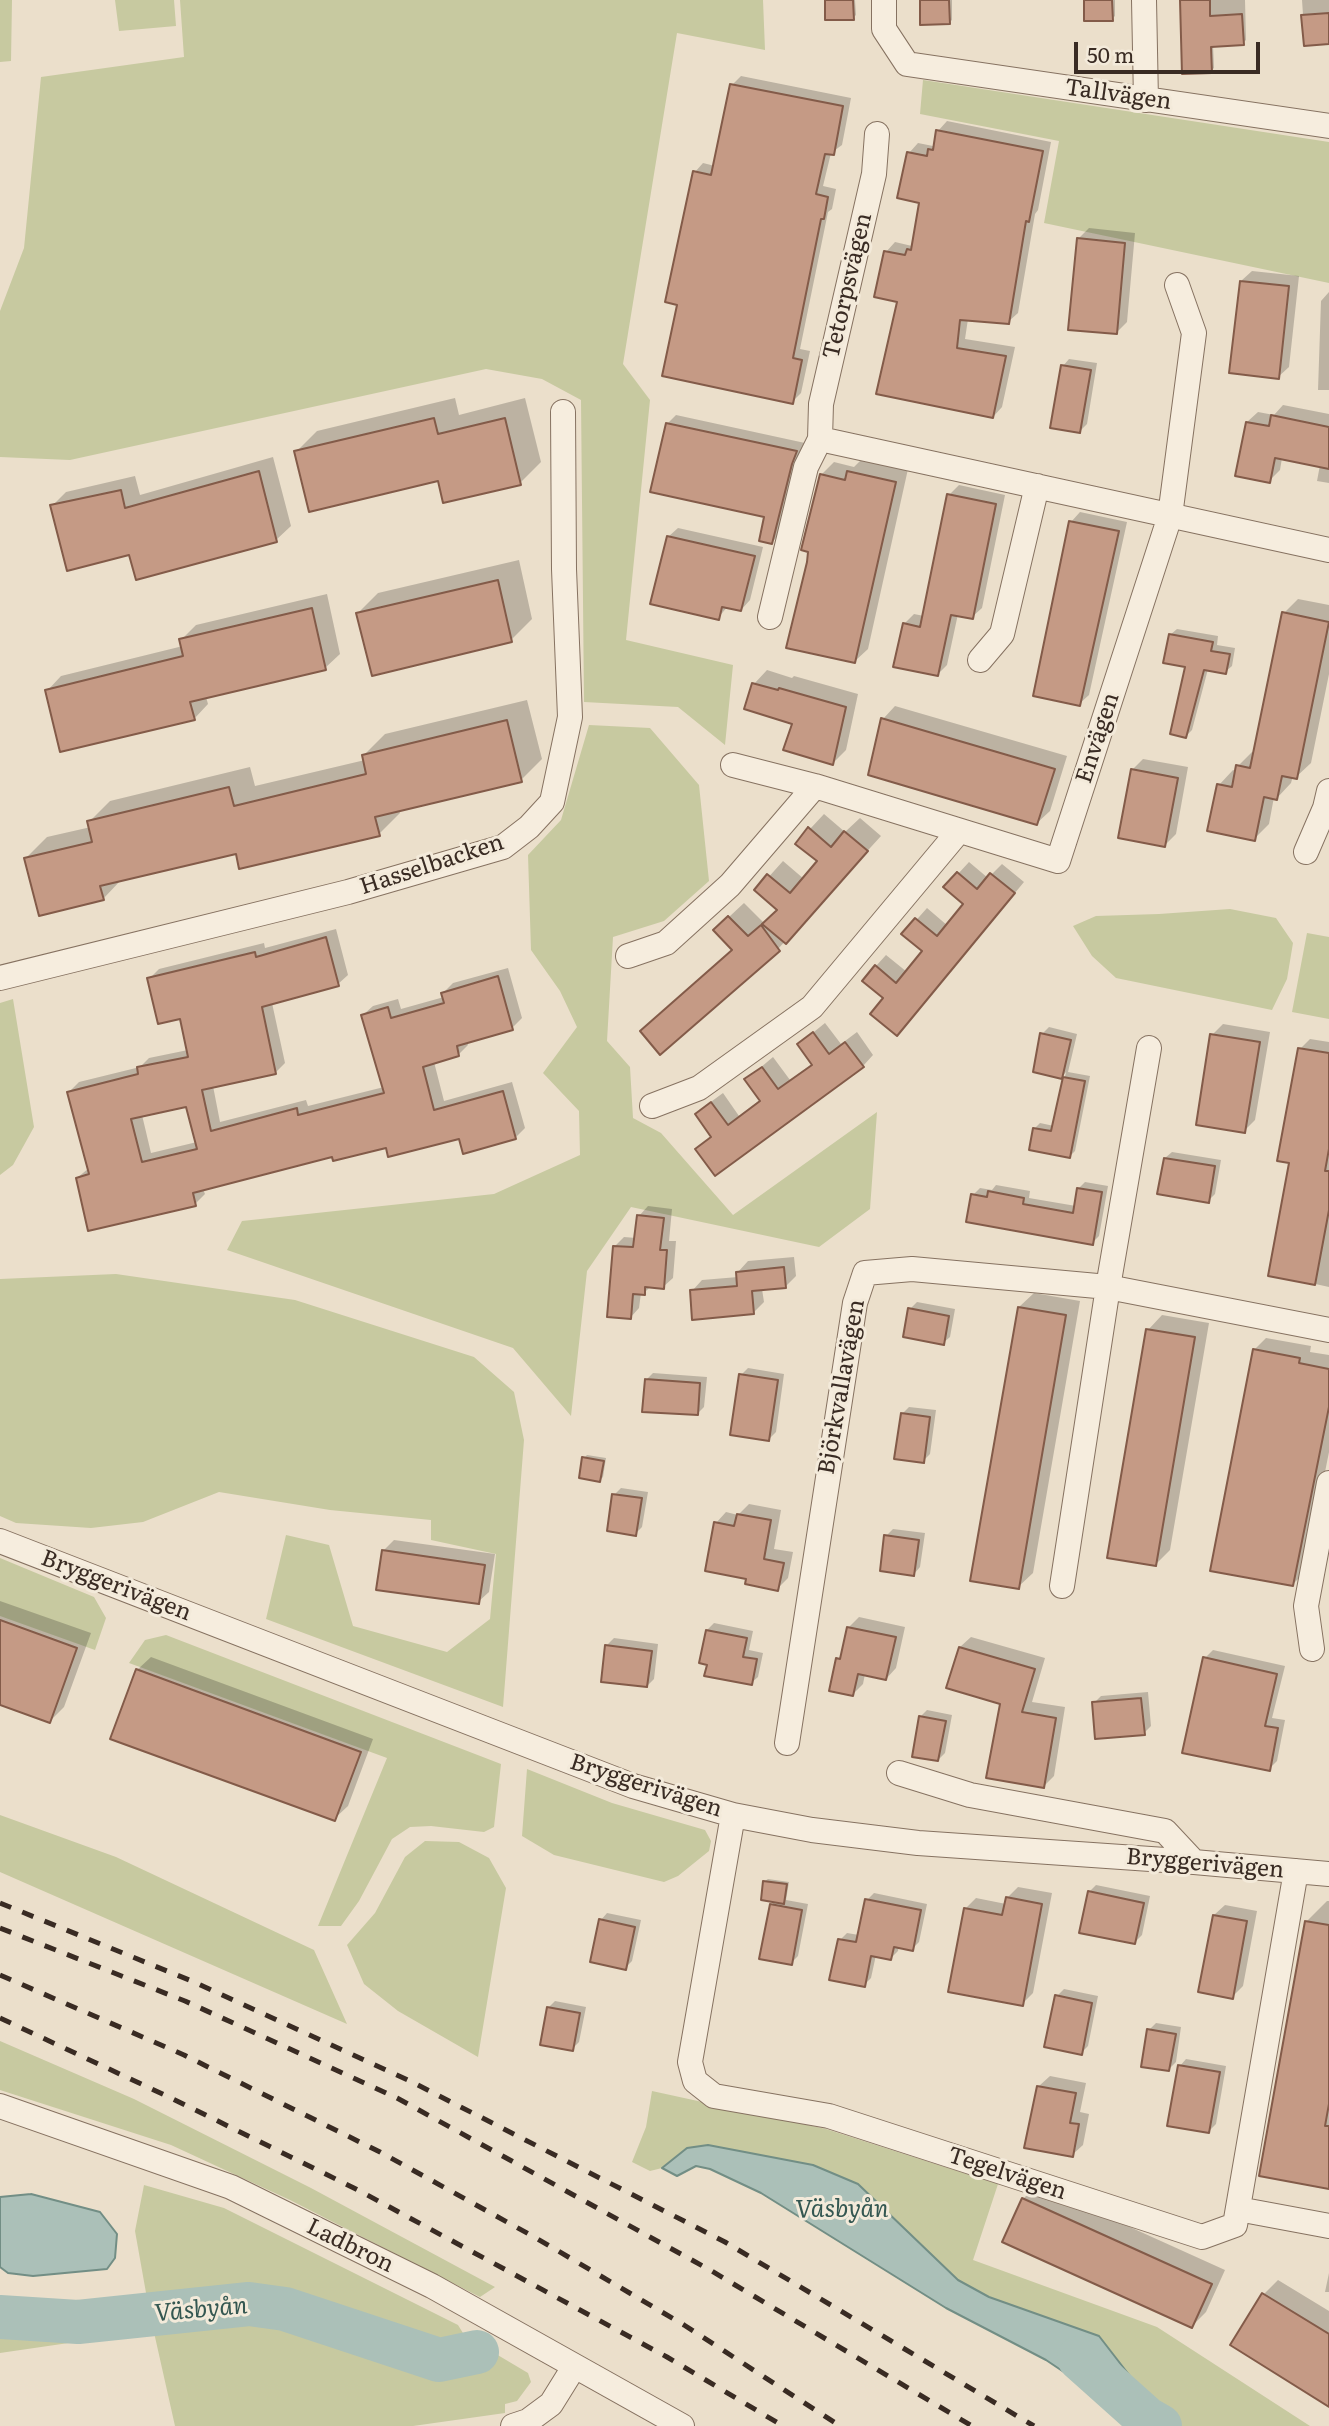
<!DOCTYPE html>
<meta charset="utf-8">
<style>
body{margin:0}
#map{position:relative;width:1329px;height:2426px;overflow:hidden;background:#ebdfcb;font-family:Literata,serif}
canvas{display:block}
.scale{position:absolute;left:1074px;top:42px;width:186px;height:32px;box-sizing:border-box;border:4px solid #392b23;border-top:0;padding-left:9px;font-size:21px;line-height:24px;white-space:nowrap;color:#392b23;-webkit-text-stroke:5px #f3eada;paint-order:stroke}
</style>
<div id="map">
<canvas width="1329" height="2426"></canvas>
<div class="scale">50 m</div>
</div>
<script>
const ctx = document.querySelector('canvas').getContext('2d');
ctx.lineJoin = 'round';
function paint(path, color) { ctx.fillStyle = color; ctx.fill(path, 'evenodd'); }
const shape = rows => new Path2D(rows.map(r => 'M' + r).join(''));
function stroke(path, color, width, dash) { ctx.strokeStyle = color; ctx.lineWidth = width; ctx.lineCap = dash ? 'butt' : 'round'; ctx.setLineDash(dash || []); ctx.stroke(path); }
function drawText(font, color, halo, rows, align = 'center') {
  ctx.font = font + ' Literata,serif'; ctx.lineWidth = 6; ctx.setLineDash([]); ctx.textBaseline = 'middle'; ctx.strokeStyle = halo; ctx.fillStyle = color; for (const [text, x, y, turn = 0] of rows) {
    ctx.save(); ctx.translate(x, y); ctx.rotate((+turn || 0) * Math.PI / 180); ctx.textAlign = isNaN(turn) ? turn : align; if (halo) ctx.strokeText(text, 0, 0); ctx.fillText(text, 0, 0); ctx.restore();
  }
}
paint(shape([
 [0,0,12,0,11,61,0,62],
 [115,0,174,0,176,26,119,31],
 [180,0,763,0,765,50,677,33,623,364,650,400,626,640,733,665,725,745,678,707,584,702,581,400,542,379,486,369,70,460,0,457,0,311,24,248,41,77,184,57],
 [923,80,1329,142,1329,283,1044,223,1059,141,920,114],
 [589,725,650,728,699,785,709,881,664,921,613,937,607,1041,630,1067,633,1118,661,1133,733,1215,877,1112,870,1209,819,1247,631,1207,587,1271,571,1416,513,1348,227,1250,242,1221,494,1194,580,1155,579,1111,543,1073,577,1027,560,991,531,950,528,855,561,820],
 [1230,909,1276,918,1293,943,1287,979,1272,1010,1116,978,1092,956,1073,926,1096,916,1159,914],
 [1307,933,1329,937,1329,1019,1292,1012],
 [13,999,34,1127,13,1165,0,1175,0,1003],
 [116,1274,295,1300,474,1357,514,1392,524,1440,503,1707,266,1619,286,1535,329,1545,353,1626,447,1652,490,1619,496,1554,431,1540,431,1520,330,1510,219,1492,143,1522,91,1528,16,1523,0,1516,0,1279],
 [0,1558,94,1597,106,1618,95,1650,0,1616],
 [166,1635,501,1764,494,1827,484,1832,431,1826,410,1827,392,1839,359,1901,341,1926,318,1926,387,1758,129,1663,145,1640],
 [527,1769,612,1803,705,1830,711,1841,709,1851,678,1876,664,1882,554,1855,522,1836],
 [0,1815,116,1857,314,1950,347,2024,0,1872],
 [425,1841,459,1842,489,1858,506,1888,478,2057,398,2011,364,1984,347,1945,375,1913,405,1857],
 [0,2041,134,2099,311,2188,495,2287,480,2297,290,2200,171,2145,0,2090],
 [652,2091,826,2129,998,2184,973,2260,1157,2327,1310,2426,1181,2426,1151,2410,1135,2389,1133,2380,958,2280,858,2184,813,2165,708,2145,687,2148,662,2168,650,2171,632,2162,646,2127],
 [144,2185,224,2208,458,2325,466,2338,457,2349,383,2331,292,2299,224,2292,148,2304,135,2231],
 [232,2316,279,2319,439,2372,472,2369,496,2354,528,2373,531,2382,517,2401,505,2404,505,2413,413,2426,175,2426,153,2328],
 [134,2326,137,2333,0,2353,0,2329,40,2331]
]), '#c7c9a0');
const water = shape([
 [708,2145,813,2165,858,2184,958,2280,989,2297,1099,2336,1133,2380,1135,2389,1113,2405,1046,2360,946,2308,761,2193,710,2169,696,2166,677,2176,662,2168,687,2148,708,2145],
 [31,2194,100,2212,117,2234,115,2258,107,2269,33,2276,8,2273,0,2267,0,2197,31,2194]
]);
paint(water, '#abc0b8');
stroke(water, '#728e85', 2);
paint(shape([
 [827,0,855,0,856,15,853,18],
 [922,0,952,0,952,20,949,23],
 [1085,0,1115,0,1115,16,1112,19],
 [1182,0,1245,0,1246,40,1243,43,1213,45,1214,68,1211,71],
 [1302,0,1329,0,1329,43,1305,44],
 [741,76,851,98,842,145,831,153,823,186,836,189,832,209,828,212,800,349,810,351,801,393,792,402,680,304,695,172,703,163,715,166,732,85],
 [947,121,1051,142,1038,210,1035,214,1018,313,1008,322,968,319,965,339,1015,347,1002,407,993,417,899,301,886,252,895,242,912,246,921,201,909,153,918,143,933,146,938,131],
 [1089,228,1135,233,1127,322,1116,333,1078,239],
 [1252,271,1299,276,1289,367,1278,377,1241,281],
 [1329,292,1329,390,1318,390,1321,301],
 [1069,359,1097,363,1087,424,1080,431,1063,366],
 [455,398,459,415,525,398,541,462,520,483,439,479,296,452,317,431],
 [1283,405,1329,414,1329,483,1317,481,1320,465,1282,458,1280,470,1269,481,1247,422,1258,412,1274,415],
 [676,415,805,443,781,533,772,542,766,515,667,424],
 [273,457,291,526,276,540,130,553,52,506,66,492,135,476,140,495],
 [862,459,908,469,868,649,855,661,808,563,821,475,834,462,854,467],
 [959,485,1005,495,982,608,972,617,958,614,947,665,937,675,904,624,914,614,924,616,949,495],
 [1080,512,1127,522,1089,695,1079,704,1071,522],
 [678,528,763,547,750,600,741,610,728,606,718,618,668,537],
 [519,560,532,619,511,640,357,614,378,593],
 [327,594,340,654,325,668,206,697,208,704,194,719,47,691,61,676,183,646,181,640,196,625],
 [1298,599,1329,605,1329,674,1311,763,1296,777,1293,776,1291,783,1277,798,1274,797,1269,824,1254,839,1219,785,1233,770,1237,771,1238,766,1252,752,1255,752,1284,613],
 [1177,629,1218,636,1217,645,1235,648,1232,666,1225,672,1208,669,1192,730,1186,736,1187,665,1170,635],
 [767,670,792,678,794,676,858,694,846,750,833,763,754,684],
 [527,700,542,759,521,780,399,809,400,813,379,834,237,852,122,879,103,899,26,858,47,837,91,827,89,822,110,801,250,767,255,786,365,760,364,755,385,734],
 [895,706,1067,756,1050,811,1037,823,883,719],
 [1143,759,1188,767,1176,834,1165,845,1132,770],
 [824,814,845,832,860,818,881,836,778,949,734,949,715,930,744,903,764,923,779,909,757,890,783,861,804,879,820,861,810,829],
 [969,862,988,878,1002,864,1024,882,907,1023,886,998,876,966,886,955,907,972,925,951,904,934,927,908,948,926,966,904,946,887],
 [336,929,348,975,338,984,272,1003,285,1063,275,1073,213,1086,220,1122,306,1100,308,1106,384,1087,363,1015,373,1006,398,999,401,1009,444,997,443,993,453,983,508,968,522,1018,512,1028,467,1041,468,1045,458,1055,434,1062,444,1101,512,1082,525,1128,515,1138,460,1136,334,1155,203,1189,205,1194,195,1204,77,1178,89,1168,69,1092,79,1082,140,1067,149,1058,188,1050,181,1017,149,979,159,969,264,943,265,948],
 [187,1105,197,1142,151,1153,142,1115],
 [825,1023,841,1044,857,1032,873,1055,863,1066,697,1149,712,1135,697,1114,708,1104,723,1093,739,1116,761,1099,747,1079,773,1057,790,1080,813,1063,799,1044],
 [1223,1024,1270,1032,1255,1120,1244,1131,1212,1035],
 [1049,1027,1077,1034,1068,1072,1090,1076,1075,1151,1070,1156,1034,1129,1040,1123,1054,1126,1066,1072,1062,1077,1042,1034],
 [1310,1039,1329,1042,1329,1287,1270,1274,1291,1162,1300,1049],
 [1172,1152,1221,1160,1215,1194,1208,1201,1165,1158],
 [1085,1182,1108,1186,1099,1236,1092,1243,973,1195,980,1188,992,1190,996,1185,1030,1191,1029,1198,1076,1206,1079,1188],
 [648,1206,672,1209,669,1241,676,1241,673,1278,663,1287,651,1286,644,1293,641,1293,639,1308,630,1318,615,1246,624,1237,636,1238,639,1216],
 [794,1257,796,1276,785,1287,762,1289,764,1302,753,1313,692,1291,702,1280,738,1277,738,1272,748,1261],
 [1034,1293,1080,1301,1033,1573,1018,1587,1019,1307],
 [917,1302,955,1309,950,1337,943,1343,910,1309],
 [1162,1315,1209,1323,1170,1550,1156,1564,1148,1330],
 [1266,1338,1311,1346,1310,1352,1329,1355,1329,1452,1305,1572,1293,1584,1254,1350],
 [748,1368,784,1374,776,1432,769,1439,741,1375],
 [653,1373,707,1377,704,1407,698,1413,646,1380],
 [909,1407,936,1410,930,1454,923,1461,902,1414],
 [587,1455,606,1458,603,1477,600,1480,584,1458],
 [621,1488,648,1492,642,1527,635,1534,614,1495],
 [749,1504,781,1510,774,1549,793,1552,788,1578,777,1589,748,1577,716,1523,726,1512,738,1515],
 [893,1529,925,1533,920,1567,914,1574,886,1536],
 [394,1540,495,1554,489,1592,478,1602,383,1551],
 [0,1601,91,1633,64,1707,50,1721,0,1703],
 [859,1617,905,1627,896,1668,886,1679,865,1674,863,1684,853,1694,838,1659,843,1654,848,1628],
 [714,1623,753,1631,749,1650,763,1653,758,1677,751,1683,709,1663,707,1630],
 [971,1637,1045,1658,1032,1702,1065,1707,1054,1776,1043,1787,1002,1702,960,1647],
 [614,1638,658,1644,654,1679,647,1686,607,1645],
 [1213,1650,1285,1666,1272,1718,1285,1720,1277,1761,1269,1769,1205,1658],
 [151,1657,373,1739,348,1806,334,1819,137,1670],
 [1148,1692,1151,1726,1144,1733,1094,1703,1101,1696],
 [927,1710,952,1715,945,1753,938,1760,920,1717],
 [768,1879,789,1882,786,1900,808,1904,798,1956,791,1963,771,1905,776,1901,765,1881],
 [1096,1885,1150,1896,1142,1935,1135,1942,1089,1892],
 [1018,1887,1052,1893,1033,1993,1022,2004,965,1909,976,1898,1006,1904,1007,1898],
 [874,1893,927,1904,919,1942,912,1949,899,1946,898,1951,891,1958,876,1955,871,1978,864,1985,840,1940,847,1933,859,1935,867,1900],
 [1327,1901,1329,1901,1329,2187,1306,1922],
 [1225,1905,1257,1911,1243,1986,1232,1997,1214,1915],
 [607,1913,641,1920,632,1961,625,1968,601,1920],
 [1064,1989,1098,1996,1088,2046,1081,2053,1057,1996],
 [555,2001,586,2007,579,2042,572,2049,548,2008],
 [1156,2023,1181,2027,1176,2062,1169,2069,1149,2030],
 [1186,2059,1226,2066,1216,2124,1209,2131,1180,2066],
 [1050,2076,1086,2083,1080,2112,1089,2114,1083,2145,1072,2155,1039,2086],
 [1037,2185,1225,2270,1206,2312,1192,2326,1023,2199],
 [1329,2273,1329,2292,1325,2292],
 [1278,2280,1329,2311,1329,2404,1233,2344,1264,2294]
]), '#0003');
stroke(shape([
 [0,2317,78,2322,249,2304,285,2309,439,2360,477,2352],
 [1079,2358,1146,2418,1160,2426]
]), '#abc0b8', 44);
const building = shape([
 [825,0,853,0,854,20,825,20,825,0],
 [920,0,949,0,950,24,920,25,920,0],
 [1084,0,1112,0,1113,21,1084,21,1084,0],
 [1180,0,1210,0,1210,16,1242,14,1244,45,1211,47,1212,73,1182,74,1180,0],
 [1329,13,1329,44,1304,46,1301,15,1329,13],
 [730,84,843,106,834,155,825,154,816,194,828,197,824,219,821,219,793,358,802,360,793,404,662,376,677,305,665,302,693,171,711,175,730,84],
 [936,130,1043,151,1029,222,1026,221,1009,324,960,320,957,348,1006,356,993,418,876,394,897,302,874,297,884,251,905,255,907,249,911,250,919,203,897,198,907,152,927,156,928,149,933,150,936,130],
 [1077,238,1125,243,1117,334,1068,330,1077,238],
 [1240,281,1289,286,1279,379,1229,373,1240,281],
 [1061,365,1091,370,1080,433,1050,428,1061,365],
 [1271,415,1329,427,1329,469,1275,458,1270,483,1235,476,1246,422,1269,426,1271,415],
 [434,418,438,434,505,418,521,485,443,503,438,481,309,512,294,451,434,418],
 [666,423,797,451,792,464,772,544,759,541,764,517,650,492,666,423],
 [259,471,277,542,136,580,129,555,67,571,50,505,121,490,125,508,259,471],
 [847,471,896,482,855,663,786,648,807,562,808,552,801,550,820,474,845,480,847,471],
 [947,494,996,504,973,619,951,615,938,676,893,667,903,623,920,627,947,494],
 [1069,521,1119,531,1080,706,1033,696,1069,521],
 [667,536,755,556,741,611,722,607,719,620,650,604,667,536],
 [498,580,512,642,372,676,356,613,498,580],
 [312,608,326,670,190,702,195,720,60,752,45,690,183,656,179,639,312,608],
 [1282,612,1329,622,1297,779,1282,776,1277,800,1264,797,1255,841,1207,831,1217,784,1232,787,1236,765,1250,768,1282,612],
 [1169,634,1213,642,1211,651,1230,654,1226,674,1204,670,1186,738,1170,734,1185,667,1163,663,1169,634],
 [752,683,778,690,779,688,846,707,833,765,783,750,792,724,744,709,752,683],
 [881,718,1055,769,1037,825,868,775,881,718],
 [507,720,522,782,375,817,380,836,239,869,236,854,100,886,104,900,39,916,24,858,92,842,87,821,229,787,234,806,366,774,362,755,507,720],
 [1131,769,1178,778,1165,847,1118,838,1131,769],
 [808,827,831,847,844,831,868,851,786,944,762,924,777,910,754,890,767,874,790,893,817,861,795,844,808,827],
 [957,872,977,889,990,873,1015,893,897,1036,870,1014,883,998,862,981,875,965,896,983,922,951,901,934,915,918,937,936,963,904,943,887,957,872],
 [728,916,748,936,761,925,780,951,660,1055,640,1031,732,950,713,930,728,916],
 [326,937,339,986,262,1007,276,1074,202,1090,211,1131,297,1108,298,1115,384,1093,361,1015,388,1007,391,1018,444,1003,441,993,498,976,513,1030,457,1046,459,1056,423,1067,434,1110,503,1091,516,1139,463,1154,459,1139,388,1157,386,1148,333,1161,332,1157,193,1193,196,1206,88,1231,76,1178,89,1174,67,1092,138,1074,137,1067,188,1057,180,1019,158,1024,147,978,255,952,256,957,326,937],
 [186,1107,197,1149,142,1162,131,1119,186,1107],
 [813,1032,829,1054,845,1042,864,1067,715,1176,695,1149,711,1137,695,1114,711,1102,728,1125,760,1101,744,1079,762,1067,778,1089,812,1065,797,1044,813,1032],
 [1040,1033,1071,1040,1062,1079,1033,1072,1040,1033],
 [1210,1034,1260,1042,1245,1133,1196,1125,1210,1034],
 [1298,1048,1329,1053,1329,1149,1325,1171,1329,1171,1329,1210,1315,1285,1268,1276,1289,1163,1277,1161,1298,1048],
 [1063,1077,1085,1081,1070,1158,1029,1150,1033,1128,1051,1131,1063,1077],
 [1164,1158,1215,1166,1209,1203,1157,1194,1164,1158],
 [1077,1188,1102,1192,1093,1245,966,1222,971,1194,987,1197,988,1191,1024,1198,1023,1204,1073,1213,1077,1188],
 [637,1215,664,1218,660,1250,667,1250,664,1289,645,1287,645,1295,633,1294,631,1319,607,1317,613,1246,633,1247,637,1215],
 [784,1267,786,1288,752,1291,754,1314,692,1320,690,1290,737,1286,736,1272,784,1267],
 [1018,1307,1066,1315,1019,1589,970,1581,1018,1307],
 [908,1308,949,1316,944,1345,903,1337,908,1308],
 [1146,1329,1195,1337,1156,1566,1107,1558,1146,1329],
 [1253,1349,1300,1358,1299,1363,1329,1369,1329,1407,1293,1586,1210,1571,1253,1349],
 [739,1374,778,1380,769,1441,730,1435,739,1374],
 [645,1379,700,1383,698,1415,642,1412,645,1379],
 [901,1413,930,1417,924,1463,894,1459,901,1413],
 [582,1457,604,1461,600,1482,579,1478,582,1457],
 [612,1494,642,1498,636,1536,607,1531,612,1494],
 [737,1514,771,1520,764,1559,784,1563,778,1591,745,1584,746,1579,705,1571,714,1522,734,1526,737,1514],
 [884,1535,919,1540,914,1576,880,1571,884,1535],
 [382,1550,485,1565,479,1604,376,1590,382,1550],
 [0,1620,77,1648,50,1723,0,1705,0,1620],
 [847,1627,896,1637,886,1680,858,1674,853,1696,829,1691,836,1658,840,1659,847,1627],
 [706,1630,747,1638,743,1657,757,1659,752,1685,704,1676,707,1665,699,1663,706,1630],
 [605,1645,652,1651,647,1687,601,1682,605,1645],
 [959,1647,1035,1669,1022,1712,1056,1718,1044,1788,986,1778,1000,1704,946,1688,959,1647],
 [1203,1657,1277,1674,1265,1726,1278,1728,1270,1771,1182,1753,1203,1657],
 [136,1669,361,1752,335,1821,110,1739,136,1669],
 [1141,1698,1145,1735,1095,1739,1092,1702,1141,1698],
 [919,1716,946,1721,938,1761,912,1757,919,1716],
 [763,1881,787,1884,784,1904,761,1900,763,1881],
 [1088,1891,1144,1903,1135,1944,1079,1933,1088,1891],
 [1006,1897,1042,1904,1023,2006,948,1992,964,1908,1002,1915,1006,1897],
 [865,1899,921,1910,913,1951,894,1947,891,1960,871,1956,865,1987,829,1980,838,1939,856,1942,865,1899],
 [770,1904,802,1910,792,1965,759,1959,770,1904],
 [1213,1915,1247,1921,1233,1999,1198,1992,1213,1915],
 [599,1919,635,1927,626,1970,590,1962,599,1919],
 [1305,1921,1329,1925,1329,2104,1325,2126,1329,2126,1329,2189,1259,2176,1305,1921],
 [1055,1995,1092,2003,1082,2055,1044,2047,1055,1995],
 [547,2007,580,2013,573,2051,540,2045,547,2007],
 [1147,2029,1176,2034,1169,2071,1141,2067,1147,2029],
 [1178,2065,1220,2072,1209,2133,1167,2126,1178,2065],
 [1037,2086,1076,2093,1070,2123,1079,2124,1073,2157,1024,2148,1037,2086],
 [1022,2198,1212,2284,1192,2328,1002,2242,1022,2198],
 [1262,2293,1329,2334,1329,2407,1230,2345,1262,2293]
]);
paint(building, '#c59a85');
stroke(building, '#835b49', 2);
const minor = shape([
 [884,0,884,29,907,64,1329,126],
 [1144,0,1146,100],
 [877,134,874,174,821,404,820,439,1329,550],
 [770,617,806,467,820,439],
 [980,660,1002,634,1037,486],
 [733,765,815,786,1058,861,1170,516,1194,333,1177,285],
 [1306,852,1325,808,1329,791],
 [628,956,666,943,730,885,815,786],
 [0,978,348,892,503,847,529,827,552,802,570,717,564,569,563,412],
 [652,1106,699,1088,812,1007,959,831],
 [0,1541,633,1786,733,1815,812,1830,918,1843,1194,1862,1329,1874],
 [1062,1586,1108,1287,1149,1048],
 [1312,1649,1306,1606,1329,1483],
 [787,1743,855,1303,865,1273,912,1269,1108,1287,1329,1330],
 [899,1773,970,1795,1165,1831,1194,1862],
 [733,1815,690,2062,695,2081,714,2096,829,2116,1202,2237,1235,2225,1296,1871],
 [0,2106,231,2187,432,2286,682,2426],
 [1238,2209,1329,2226],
 [513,2426,528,2421,551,2404,574,2367]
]);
stroke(minor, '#867261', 26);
stroke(minor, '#f6edde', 24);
stroke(shape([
 [0,1903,194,1982,408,2080,725,2242,1034,2426],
 [0,1928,185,2001,397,2098,710,2270,972,2426],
 [0,1975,184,2055,380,2152,536,2238,684,2325,840,2426],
 [0,2018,169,2097,358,2190,667,2357,783,2426]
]), '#392b23', 5, [12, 12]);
drawText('23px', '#392b23', '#f3eada', [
 ["Tallvägen",1118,95,8],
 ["Tetorpsvägen",848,286,-77],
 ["Envägen",1098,738,-72],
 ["Hasselbacken",432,865,-18],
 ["Björkvallavägen",842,1387,-80],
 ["Bryggerivägen",116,1586,21],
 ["Bryggerivägen",646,1786,18],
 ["Bryggerivägen",1205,1864,5],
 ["Tegelvägen",1007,2174,18],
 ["Ladbron",350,2246,26]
]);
drawText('italic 24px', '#345751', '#f3eada', [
 ["Väsbyån",842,2210],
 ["Väsbyån",201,2310,-5]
]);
</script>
